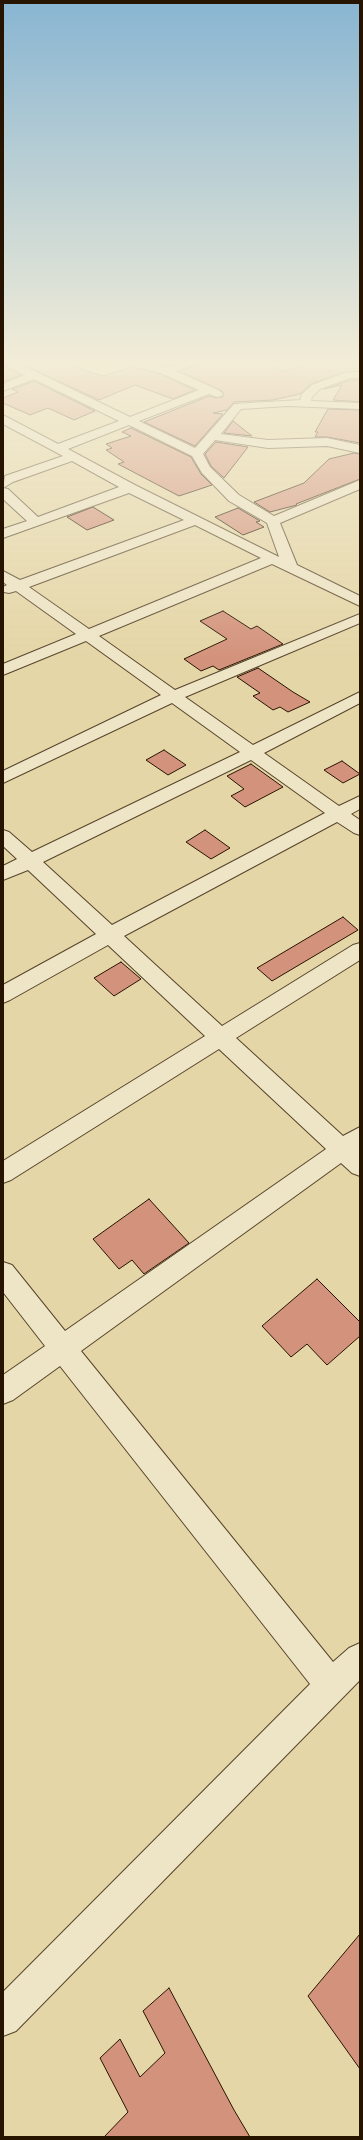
<!DOCTYPE html>
<style>
body{margin:0}
#map{position:relative;width:363px;height:2140px;overflow:hidden;background:#e5d6a7;font-family:"Gentium Book Plus",serif}
canvas{display:block}
.frame{position:absolute;inset:0;border:4px solid #271400;pointer-events:none}
</style>
<div id="map">
<canvas width="363" height="2140"></canvas>
<div class="frame"></div>
</div>
<script>
const ctx = document.querySelector('canvas').getContext('2d');
ctx.lineJoin = 'round';
function paint(path, color) { ctx.fillStyle = color; ctx.fill(path, 'evenodd'); }
const shape = rows => new Path2D(rows.map(r => 'M' + r).join(''));
function stroke(path, color, width, dash) { ctx.strokeStyle = color; ctx.lineWidth = width; ctx.lineCap = dash ? 'butt' : 'round'; ctx.setLineDash(dash || []); ctx.stroke(path); }
const building = shape([
 [13,360,53,360,103,376,132,367,160,374,195,390,173,399,135,385,99,400,13,360],
 [154,360,189,360,165,366,147,362,154,360],
 [209,360,260,360,283,371,298,368,312,360,360,360,360,371,344,372,311,384,300,394,273,400,234,402,227,410,213,413,223,414,195,446,144,422,209,396,216,398,222,397,224,394,222,391,179,371,207,363,209,360],
 [3,366,21,375,3,382,3,366],
 [350,380,360,380,360,402,333,400,342,385,324,389,350,380],
 [34,381,95,411,74,420,48,408,30,415,3,403,3,398,18,392,12,389,34,381],
 [328,409,360,410,360,443,327,437,315,437,318,432,315,432,328,409],
 [233,421,252,436,224,433,233,421],
 [131,428,191,457,201,474,212,485,179,496,118,464,124,462,106,450,112,448,106,444,131,436,122,432,131,428],
 [216,442,248,447,224,478,211,466,205,454,216,442],
 [354,453,360,454,360,479,296,504,297,505,270,512,254,502,304,483,329,459,354,453],
 [93,507,114,520,87,530,67,517,93,507],
 [238,508,260,521,256,522,264,527,243,535,215,517,238,508],
 [223,611,251,629,257,626,283,644,219,670,213,666,201,671,184,659,227,639,200,621,223,611],
 [258,668,293,692,310,702,288,712,280,707,273,710,253,696,260,693,237,677,258,668],
 [164,750,186,765,168,775,146,760,164,750],
 [342,761,360,774,343,783,324,770,342,761],
 [251,764,283,787,245,807,231,796,244,789,227,776,251,764],
 [205,830,230,848,211,859,186,842,205,830],
 [343,917,358,930,272,981,257,968,343,917],
 [121,962,141,979,114,996,94,978,121,962],
 [149,1199,189,1243,144,1274,132,1260,119,1269,93,1239,149,1199],
 [317,1279,360,1322,360,1336,327,1365,307,1344,291,1357,262,1326,317,1279],
 [360,1934,360,2069,308,1996,360,1934],
 [169,1988,234,2110,250,2137,104,2137,128,2112,100,2058,120,2039,140,2077,165,2053,143,2011,169,1988]
]);
paint(building, '#d3927c');
stroke(building, '#271400', 1);
const minor = shape([
 [3,360,11,360,130,417,199,390,161,373,119,362,118,360,134,360,165,368,193,360,208,360,207,362,175,371,214,388,221,392,223,394,221,396,217,397,209,394,139,421,195,448,234,404,300,400,302,394,312,385,345,373,360,372,360,378,350,378,320,389,312,397,311,401,360,403,360,409,288,406,241,409,221,434,268,440,327,438,360,445,360,453,327,446,268,448,215,440,203,454,210,467,239,495,274,516,360,480,360,489,280,523,297,565,360,596,360,606,272,564,99,636,175,690,360,614,360,623,185,697,253,745,360,692,360,703,264,753,339,806,360,796,360,809,351,814,360,820,360,835,354,833,337,822,124,936,222,1026,353,945,360,943,360,960,236,1038,343,1136,360,1127,360,1176,352,1173,341,1163,81,1351,333,1662,349,1648,360,1643,360,1680,16,2031,3,2036,3,1992,310,1684,60,1366,13,1400,3,1404,3,1375,45,1346,3,1292,3,1262,12,1265,65,1331,326,1149,219,1049,11,1180,3,1183,3,1161,205,1036,108,945,10,1000,3,1003,3,985,96,934,28,870,3,880,3,866,17,859,3,846,3,830,9,832,32,852,240,752,172,703,3,783,3,771,161,695,86,641,3,675,3,664,76,634,16,591,9,593,4,592,3,587,7,585,3,582,3,571,20,580,184,520,129,493,3,538,3,529,27,521,3,499,3,488,8,489,38,517,119,487,72,461,13,482,3,488,5,476,63,456,3,424,3,415,58,444,119,421,34,379,3,391,3,384,25,375,3,364,3,360],
 [129,425,192,456,202,473,229,501,267,523,279,557,135,485,68,449,129,425],
 [195,525,261,558,89,629,29,587,195,525],
 [251,760,325,813,112,925,43,862,251,760]
]);
stroke(minor, '#56442a', 2);
paint(minor, '#eee4c6');
const sky = ctx.createLinearGradient(0, 0, 0, 659);
sky.addColorStop(0, '#88b5d2');
sky.addColorStop(0.55, '#f3edd7');
sky.addColorStop(1, '#f3edd700');
ctx.fillStyle = sky;
ctx.fillRect(0, 0, 363, 659);
</script>
